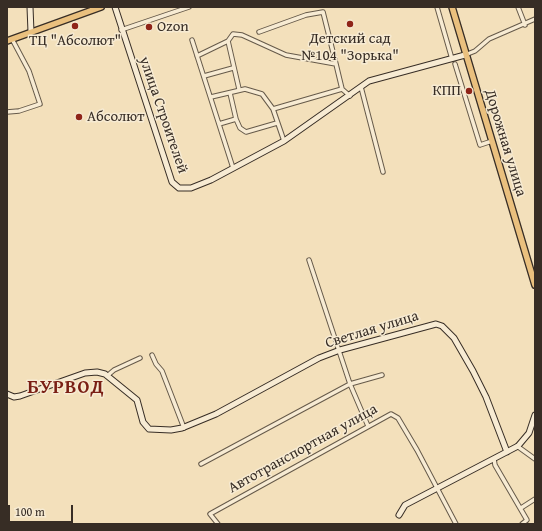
<!DOCTYPE html>
<meta charset="utf-8">
<style>
body{margin:0}
#map{position:relative;width:542px;height:531px;overflow:hidden;background:#f3e0bb;font-family:"Gentium Book Plus",serif}
canvas{display:block}
.frame{position:absolute;inset:0;border:8px solid #372d25;pointer-events:none}
.scale{position:absolute;left:8px;top:505px;width:65px;height:18px;box-sizing:border-box;border:2px solid #372d25;border-top:0;padding-left:5px;font-size:12px;line-height:14px;white-space:nowrap;color:#372d25;-webkit-text-stroke:3px #f7ebd3;paint-order:stroke}
</style>
<div id="map">
<canvas width="542" height="531"></canvas>
<div class="frame"></div>
<div class="scale">100 m</div>
</div>
<script>
const ctx = document.querySelector('canvas').getContext('2d');
ctx.lineJoin = 'round';
const shape = rows => new Path2D(rows.map(r => 'M' + r).join(''));
function stroke(path, color, width, dash) { ctx.strokeStyle = color; ctx.lineWidth = width; ctx.lineCap = dash ? 'butt' : 'round'; ctx.setLineDash(dash || []); ctx.stroke(path); }
function drawText(font, color, halo, rows, align = 'center') {
  ctx.font = font + ' "Gentium Book Plus",serif'; ctx.lineWidth = 3; ctx.setLineDash([]); ctx.textBaseline = 'middle'; ctx.strokeStyle = halo; ctx.fillStyle = color; for (const [text, x, y, turn = 0] of rows) {
    ctx.save(); ctx.translate(x, y); ctx.rotate((+turn || 0) * Math.PI / 180); ctx.textAlign = isNaN(turn) ? turn : align; if (halo) ctx.strokeText(text, 0, 0); ctx.fillText(text, 0, 0); ctx.restore();
  }
}
const street = shape([
 [437,7,452,59],
 [518,7,525,25],
 [121,30,189,7],
 [259,32,306,15,323,12,336,64],
 [192,40,233,168],
 [228,41,239,89],
 [465,55,475,51,489,39,535,19],
 [197,56,228,41,233,34,242,35,286,55,336,64,342,89],
 [455,64,480,145,492,141],
 [204,76,233,68],
 [361,87,383,172],
 [211,97,245,89,262,94,273,109,342,89,350,96],
 [273,109,284,141],
 [7,112,19,111,40,104,29,71,12,39],
 [236,119,240,128,246,132,277,123],
 [219,124,236,119,230,93],
 [309,260,350,384,368,426],
 [152,355,156,364,162,371,184,428],
 [107,376,114,370,140,358],
 [517,446,535,459],
 [494,459,495,465,527,520,522,524],
 [201,464,350,384,382,375],
 [521,508,535,499],
 [218,524,210,514,391,414,398,418,417,450,456,524]
]);
const secondary = shape([
 [30,7,31,32],
 [115,7,172,182,179,188,191,188,211,180,284,141,369,81,465,55],
 [7,394,14,397,20,396,85,373,97,372,105,374,137,400,143,422,149,429,171,430,182,428,216,414,319,358,340,350,436,324,442,326,454,338,473,371,486,397,507,452],
 [399,515,405,505,518,446,529,433,535,415]
]);
const primary = shape([
 [452,7,535,285],
 [7,41,101,7]
]);
stroke(street, '#665a4a', 5.5);
stroke(secondary, '#372d25', 7);
stroke(primary, '#372d25', 8);
stroke(street, '#f7ebd3', 3.5);
stroke(secondary, '#f7ebd3', 5);
stroke(primary, '#eac07e', 5.5);
for (const [x, y, r, color] of [
 [350,24,4,"#8f2418"],
 [75,26,4,"#8f2418"],
 [149,27,4,"#8f2418"],
 [469,91,4,"#8f2418"],
 [79,117,4,"#8f2418"]
]) { const dot = new Path2D(); dot.arc(x, y, r, 0, 2 * Math.PI); ctx.fillStyle = color; ctx.fill(dot); stroke(dot, '#f7ebd3', 1.5); }
drawText('15px', '#372d25', '#f7ebd3', [
 ["Ozon",157,27],
 ["Детский сад",350,39,"center"],
 ["№104 \"Зорька\"",350,56,"center"],
 ["ТЦ \"Абсолют\"",75,41,"center"],
 ["КПП",461,91,"right"],
 ["Абсолют",87,117]
], 'left');
drawText('15px', '#372d25', '#f7ebd3', [
 ["улица Строителей",163,115,71],
 ["Дорожная улица",505,143,73],
 ["Светлая улица",372,330,-17],
 ["Автотранспортная улица",303,449,-29]
]);
ctx.letterSpacing = '1px';
drawText('bold 19px', '#7a1f14', '#f7ebd3', [
 ["БУРВОД",66,388]
]);
ctx.letterSpacing = '0px';
</script>
